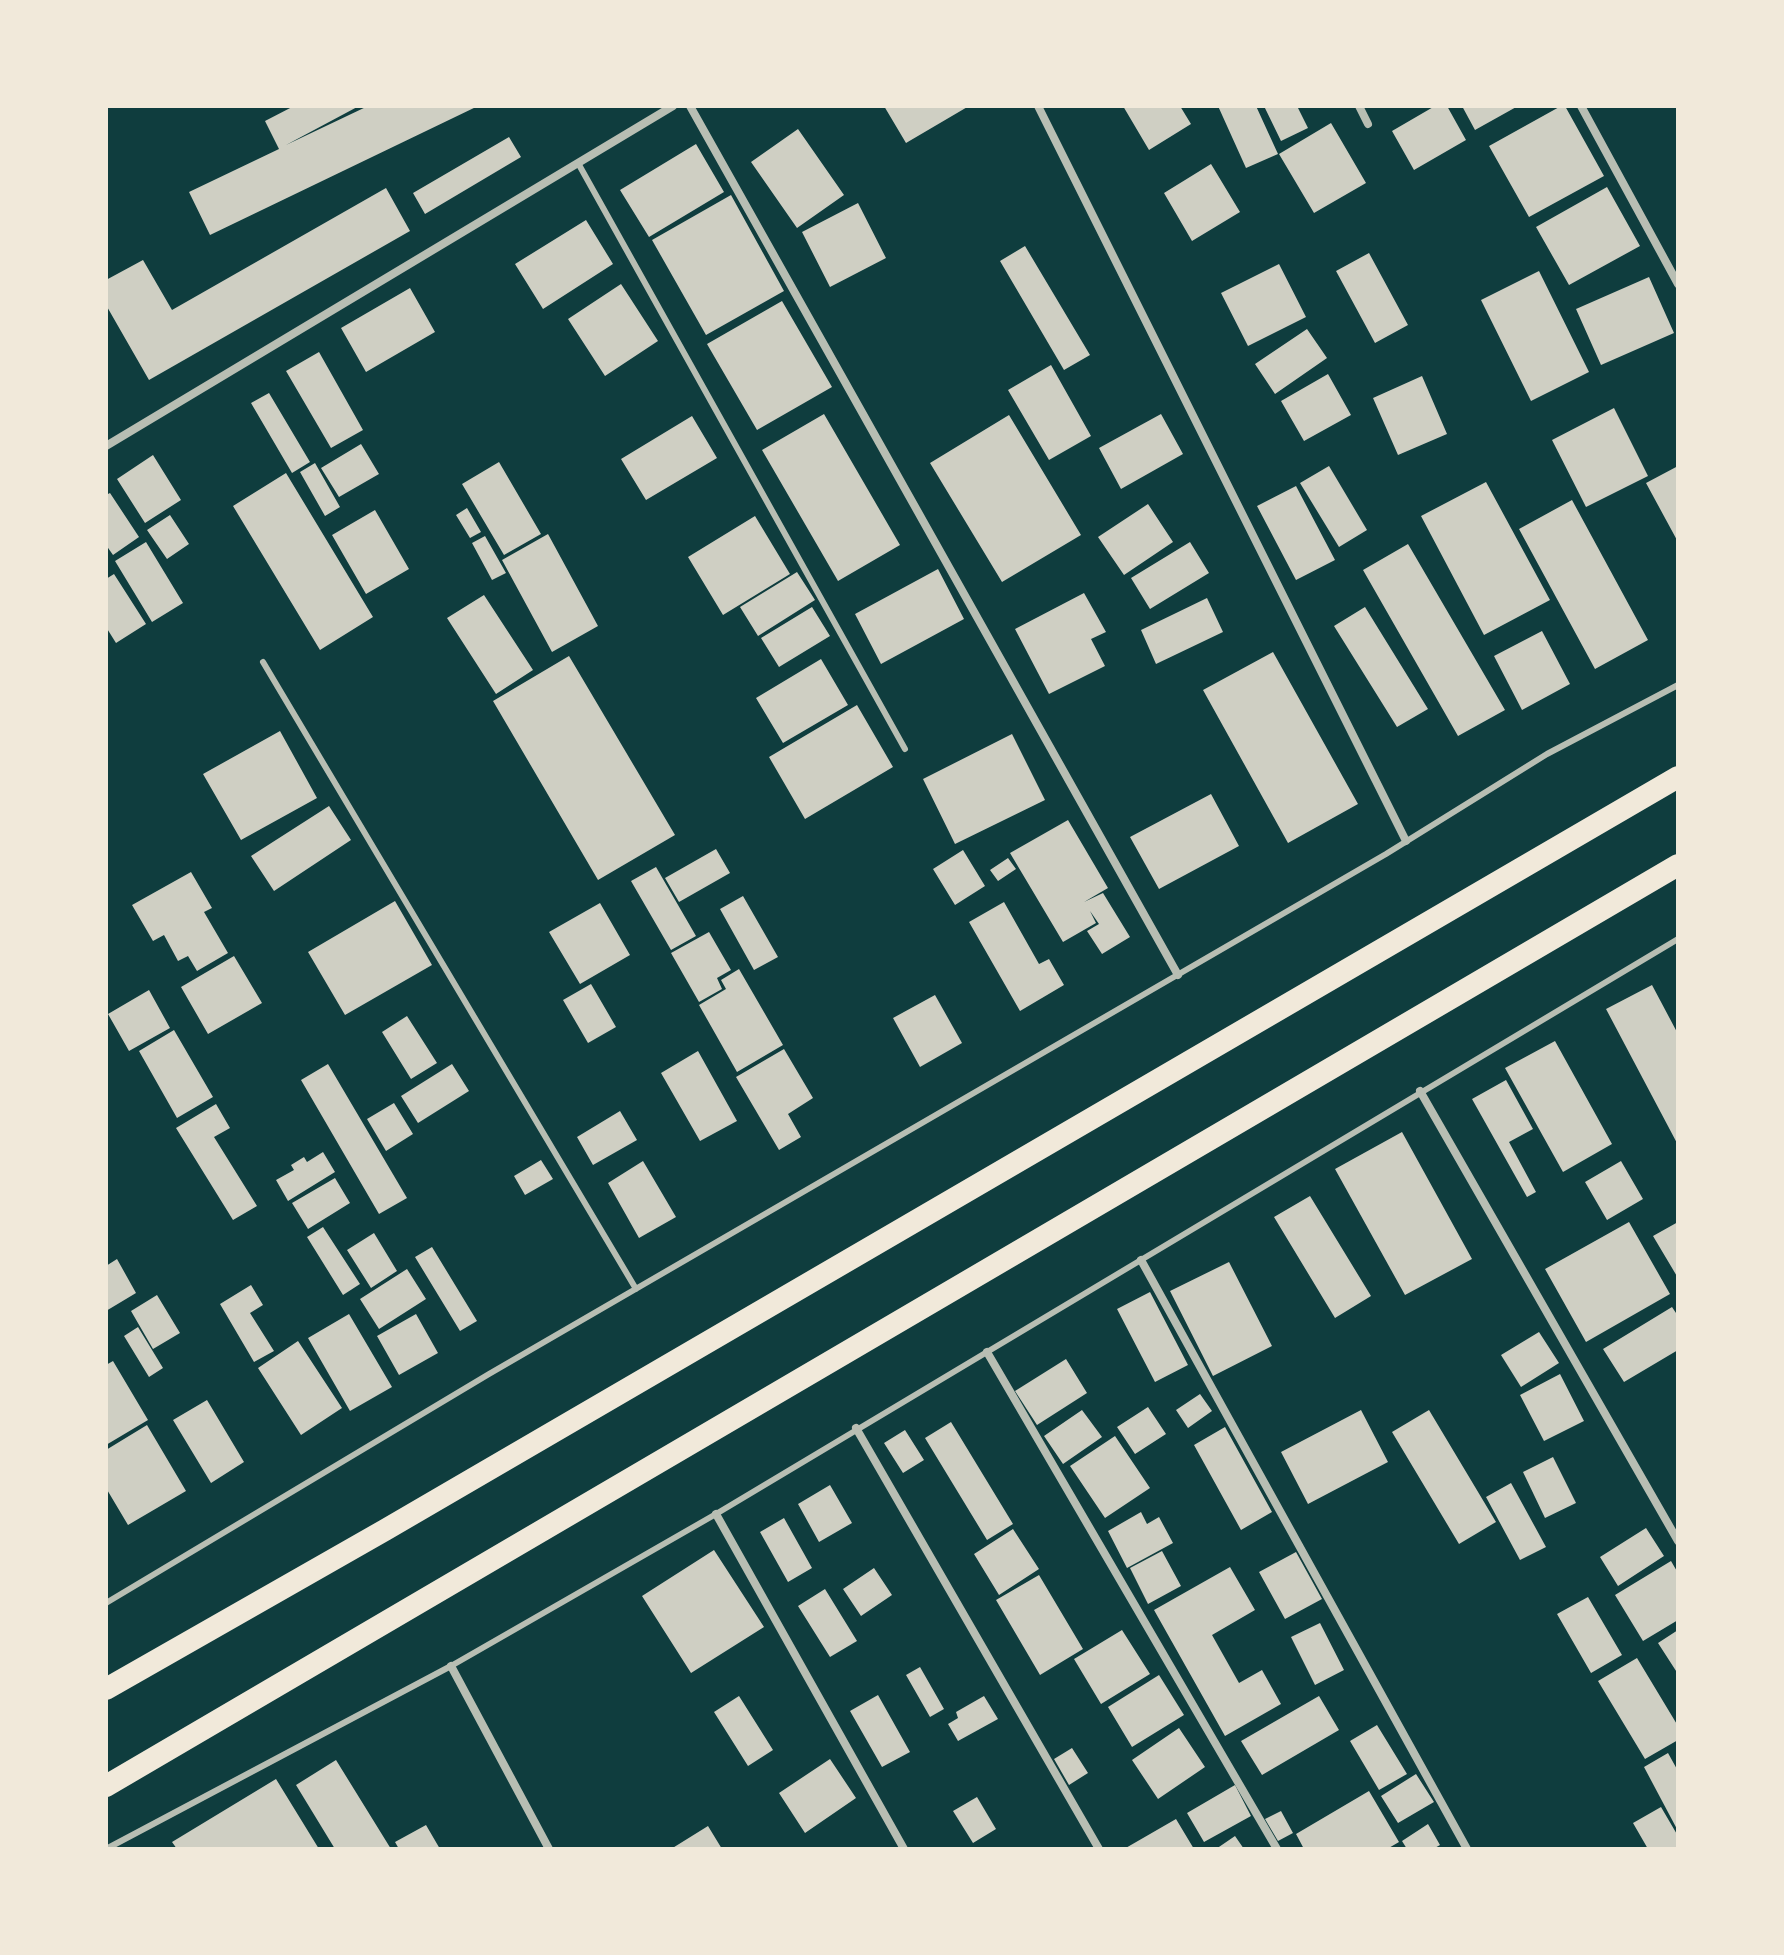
<!DOCTYPE html>
<style>
body{margin:0}
#map{position:relative;width:1784px;height:1955px;overflow:hidden;background:#0f3d3e;font-family:Helvetica,sans-serif}
canvas{display:block}
.frame{position:absolute;inset:0;border:108px solid #f1e9da;pointer-events:none}
</style>
<div id="map">
<canvas width="1784" height="1955"></canvas>
<div class="frame"></div>
</div>
<script>
const ctx = document.querySelector('canvas').getContext('2d');
ctx.lineJoin = 'round';
function paint(path, color) { ctx.fillStyle = color; ctx.fill(path, 'evenodd'); }
const shape = rows => new Path2D(rows.map(r => 'M' + r).join(''));
function stroke(path, color, width, dash) { ctx.strokeStyle = color; ctx.lineWidth = width; ctx.lineCap = dash ? 'butt' : 'round'; ctx.setLineDash(dash || []); ctx.stroke(path); }
paint(shape([
 [294,106,359,106,286,145,368,106,478,106,210,235,189,192,279,149,265,121],
 [884,106,969,106,906,143],
 [1123,106,1180,106,1191,124,1149,150],
 [1218,106,1256,106,1278,154,1246,168],
 [1264,106,1297,106,1308,128,1281,141],
 [1435,106,1447,106,1466,140,1414,170,1392,131],
 [1462,106,1518,106,1475,130],
 [1561,106,1565,106,1604,176,1529,217,1489,146],
 [1331,123,1366,183,1314,213,1279,154],
 [798,129,844,195,797,228,751,162],
 [509,137,521,157,425,214,413,193],
 [696,144,724,192,649,237,620,190],
 [1211,164,1240,212,1192,241,1164,193],
 [1607,187,1640,246,1569,285,1536,227],
 [386,188,410,231,149,380,106,305,106,280,143,260,172,310],
 [731,195,784,291,706,335,652,240],
 [858,203,886,258,830,287,802,232],
 [586,220,613,264,543,309,515,264],
 [1025,246,1090,355,1064,370,1000,261],
 [1369,253,1408,325,1375,343,1336,271],
 [1279,264,1306,317,1248,346,1221,293],
 [1539,271,1589,372,1531,401,1481,300],
 [1649,277,1674,333,1601,365,1576,309],
 [621,284,658,341,605,376,568,319],
 [410,288,435,332,366,372,341,328],
 [782,301,832,387,757,430,707,344],
 [1307,329,1327,358,1275,394,1255,364],
 [319,352,363,430,331,448,286,371],
 [1051,365,1091,436,1049,460,1008,390],
 [1328,374,1351,415,1304,441,1281,401],
 [1422,376,1447,434,1398,455,1373,398],
 [269,393,310,462,292,473,251,403],
 [1614,408,1648,476,1586,507,1552,440],
 [824,414,900,545,838,581,762,450],
 [1161,414,1183,454,1121,489,1099,448],
 [1009,415,1081,535,1002,582,930,463],
 [692,416,717,458,646,500,621,459],
 [361,444,379,474,339,497,321,468],
 [153,455,181,500,145,523,117,479],
 [499,462,541,534,504,555,462,484],
 [315,463,340,507,325,516,300,472],
 [1329,466,1367,530,1339,547,1300,483],
 [1678,466,1678,542,1646,483],
 [286,473,373,617,320,650,233,506],
 [1486,482,1550,600,1484,635,1421,516],
 [1296,486,1335,560,1296,580,1257,506],
 [110,493,139,537,113,555,106,545,106,495],
 [1572,500,1648,640,1595,669,1519,529],
 [1148,504,1173,542,1124,575,1098,537],
 [467,508,481,532,470,538,456,515],
 [375,510,409,569,366,594,332,535],
 [170,515,189,544,167,559,147,530],
 [755,516,790,574,723,615,688,557],
 [548,534,598,626,552,652,502,560],
 [485,536,506,573,492,580,472,543],
 [146,542,183,603,152,622,115,561],
 [1190,542,1209,573,1150,609,1131,578],
 [1408,544,1505,710,1458,736,1363,570],
 [938,569,964,619,881,664,855,614],
 [797,572,815,600,758,636,740,607],
 [114,574,146,624,116,643,106,627,106,579],
 [1084,593,1106,632,1091,639,1105,666,1049,694,1015,629],
 [484,595,533,670,496,694,447,618],
 [1207,598,1223,632,1156,664,1141,630],
 [812,607,830,636,779,667,761,638],
 [1365,607,1428,709,1397,727,1334,626],
 [1542,631,1570,684,1522,710,1494,656],
 [1273,652,1358,804,1288,843,1203,690],
 [569,656,675,835,598,880,493,701],
 [821,659,848,705,783,743,756,698],
 [857,705,893,767,805,819,769,757],
 [280,731,317,798,241,840,203,774],
 [1012,734,1045,800,955,844,923,779],
 [1211,794,1239,846,1159,889,1130,837],
 [329,806,351,840,274,891,251,856],
 [1068,820,1108,888,1084,902,1103,893,1130,937,1102,954,1087,931,1099,924,1090,911,1096,923,1063,942,1010,853],
 [716,849,730,873,679,902,665,878],
 [963,850,985,886,955,905,933,869],
 [1008,858,1016,869,998,881,990,870],
 [656,867,696,936,671,950,631,881],
 [191,872,212,908,204,912,228,953,197,971,188,956,178,961,164,935,153,941,132,905],
 [743,896,778,957,754,970,720,909],
 [395,901,432,965,345,1015,308,952],
 [1004,902,1039,964,1049,959,1064,985,1020,1011,969,922],
 [600,903,630,955,580,984,549,932],
 [709,932,731,970,717,978,722,989,699,1002,671,953],
 [234,956,262,1003,208,1034,181,987],
 [739,969,783,1045,737,1072,699,1005,726,989,721,980],
 [591,984,616,1027,588,1043,563,1000],
 [1652,985,1678,1034,1678,1145,1606,1009],
 [149,990,170,1028,129,1051,108,1014],
 [935,995,962,1043,920,1067,893,1018],
 [407,1016,437,1063,411,1079,382,1032],
 [174,1030,213,1097,177,1118,139,1051],
 [1555,1041,1612,1144,1563,1172,1505,1068],
 [784,1049,813,1098,788,1114,801,1137,779,1150,736,1077],
 [698,1051,737,1121,700,1141,661,1073],
 [328,1064,407,1198,379,1214,301,1080],
 [452,1064,469,1091,418,1123,401,1096],
 [1506,1080,1533,1129,1509,1142,1536,1192,1527,1197,1472,1099],
 [394,1103,413,1134,386,1151,367,1119],
 [216,1104,230,1128,214,1137,257,1206,233,1220,176,1128],
 [620,1111,637,1140,593,1165,577,1137],
 [1402,1132,1472,1259,1405,1295,1335,1169],
 [323,1152,335,1172,288,1201,276,1180,294,1170,291,1165,304,1157,307,1162],
 [541,1160,553,1179,525,1195,514,1176],
 [643,1161,676,1217,639,1238,608,1183],
 [1621,1161,1643,1199,1607,1220,1585,1182],
 [335,1178,350,1203,308,1229,292,1203],
 [1310,1196,1371,1296,1335,1318,1274,1217],
 [1629,1222,1670,1294,1586,1342,1545,1269],
 [1678,1222,1678,1278,1653,1236],
 [323,1227,360,1284,343,1295,307,1237],
 [374,1233,397,1271,371,1288,347,1250],
 [432,1247,477,1321,460,1331,415,1257],
 [117,1259,136,1293,106,1311,106,1266],
 [1229,1262,1272,1346,1213,1376,1170,1291],
 [407,1269,426,1299,379,1329,360,1299],
 [251,1285,263,1305,250,1313,274,1351,254,1362,220,1304],
 [1150,1292,1188,1365,1155,1382,1117,1309],
 [157,1295,180,1333,153,1349,131,1311],
 [1672,1307,1678,1316,1678,1350,1624,1382,1603,1349],
 [349,1314,392,1387,350,1411,308,1338],
 [416,1314,438,1353,399,1375,377,1336],
 [138,1327,163,1368,149,1377,124,1336],
 [1539,1332,1559,1363,1521,1387,1501,1355],
 [298,1341,342,1408,301,1435,258,1368],
 [1066,1359,1087,1393,1037,1425,1015,1391],
 [113,1361,148,1420,106,1445,106,1365],
 [1560,1374,1584,1421,1544,1441,1520,1395],
 [1200,1394,1212,1411,1188,1428,1176,1410],
 [207,1400,244,1462,211,1483,173,1420],
 [1148,1407,1166,1434,1135,1454,1117,1427],
 [1082,1410,1102,1437,1063,1464,1044,1436],
 [1361,1410,1388,1462,1308,1504,1281,1452],
 [1429,1410,1496,1522,1459,1544,1392,1432],
 [951,1422,1013,1524,987,1540,925,1438],
 [147,1425,186,1491,128,1525,106,1488,106,1450],
 [1225,1427,1272,1512,1241,1530,1194,1445],
 [905,1430,924,1460,903,1473,884,1443],
 [1115,1436,1150,1488,1105,1518,1070,1466],
 [1553,1457,1576,1503,1545,1518,1523,1472],
 [1511,1483,1546,1547,1520,1560,1486,1497],
 [830,1485,852,1523,819,1542,798,1504],
 [1141,1512,1147,1524,1159,1517,1173,1543,1127,1568,1108,1531],
 [784,1518,812,1568,788,1582,760,1532],
 [1646,1528,1664,1556,1618,1586,1600,1557],
 [1013,1529,1039,1569,999,1595,974,1554],
 [714,1550,764,1627,691,1673,642,1596],
 [1162,1551,1181,1586,1148,1604,1130,1568],
 [1296,1552,1322,1599,1285,1619,1259,1572],
 [1671,1561,1678,1573,1678,1620,1643,1641,1615,1595],
 [1230,1567,1255,1610,1212,1635,1239,1683,1262,1670,1281,1704,1225,1736,1154,1610],
 [874,1568,892,1595,861,1616,843,1589],
 [1039,1575,1083,1649,1040,1675,996,1600],
 [825,1589,857,1641,830,1657,798,1606],
 [1588,1597,1622,1655,1591,1673,1557,1614],
 [1320,1623,1344,1670,1315,1685,1291,1637],
 [1122,1630,1150,1674,1101,1704,1074,1659],
 [1678,1630,1678,1674,1658,1643],
 [1637,1658,1678,1726,1678,1740,1645,1759,1598,1681],
 [920,1667,944,1709,930,1717,906,1675],
 [1159,1675,1184,1715,1132,1747,1108,1707],
 [878,1695,910,1752,882,1767,850,1711],
 [739,1696,773,1750,748,1766,714,1712],
 [984,1696,998,1719,958,1741,948,1724,958,1718,956,1712],
 [1319,1696,1339,1730,1262,1775,1241,1741],
 [1377,1725,1407,1774,1379,1790,1350,1741],
 [1179,1728,1205,1767,1158,1799,1132,1760],
 [1072,1748,1088,1773,1069,1785,1054,1759],
 [1668,1753,1678,1771,1678,1831,1644,1767],
 [830,1759,856,1798,805,1833,779,1793],
 [336,1760,391,1849,335,1849,296,1785],
 [1416,1774,1434,1802,1398,1823,1381,1796],
 [276,1779,319,1849,177,1849,172,1842],
 [1235,1785,1251,1816,1204,1842,1187,1813],
 [1369,1791,1399,1842,1387,1849,1304,1849,1296,1834],
 [977,1797,996,1829,973,1843,953,1811],
 [1661,1807,1678,1836,1678,1849,1648,1849,1633,1823],
 [1281,1811,1293,1833,1278,1841,1265,1819],
 [1176,1819,1194,1849,1124,1849],
 [1428,1824,1440,1845,1433,1849,1407,1849,1402,1841],
 [426,1825,440,1849,399,1849,395,1842],
 [708,1826,722,1849,671,1849],
 [1235,1836,1244,1849,1216,1849]
]), '#cfcfc3');
stroke(shape([
 [578,163,905,749],
 [263,662,636,1289],
 [106,1603,489,1374,1386,854,1547,754,1678,685],
 [106,1849,451,1666,716,1514,1678,939]
]), '#b8beb3', 6);
stroke(shape([
 [690,106,1178,975],
 [1038,106,1406,841],
 [1359,106,1368,124],
 [1581,106,1678,284],
 [106,446,673,106],
 [1420,1091,1678,1541],
 [1141,1260,1467,1849],
 [987,1352,1277,1849],
 [856,1428,1099,1849],
 [716,1514,904,1849],
 [451,1666,549,1849]
]), '#b8beb3', 8);
stroke(shape([
 [106,1689,385,1530,1678,777],
 [106,1786,1678,865]
]), '#f1e9da', 22);
</script>
